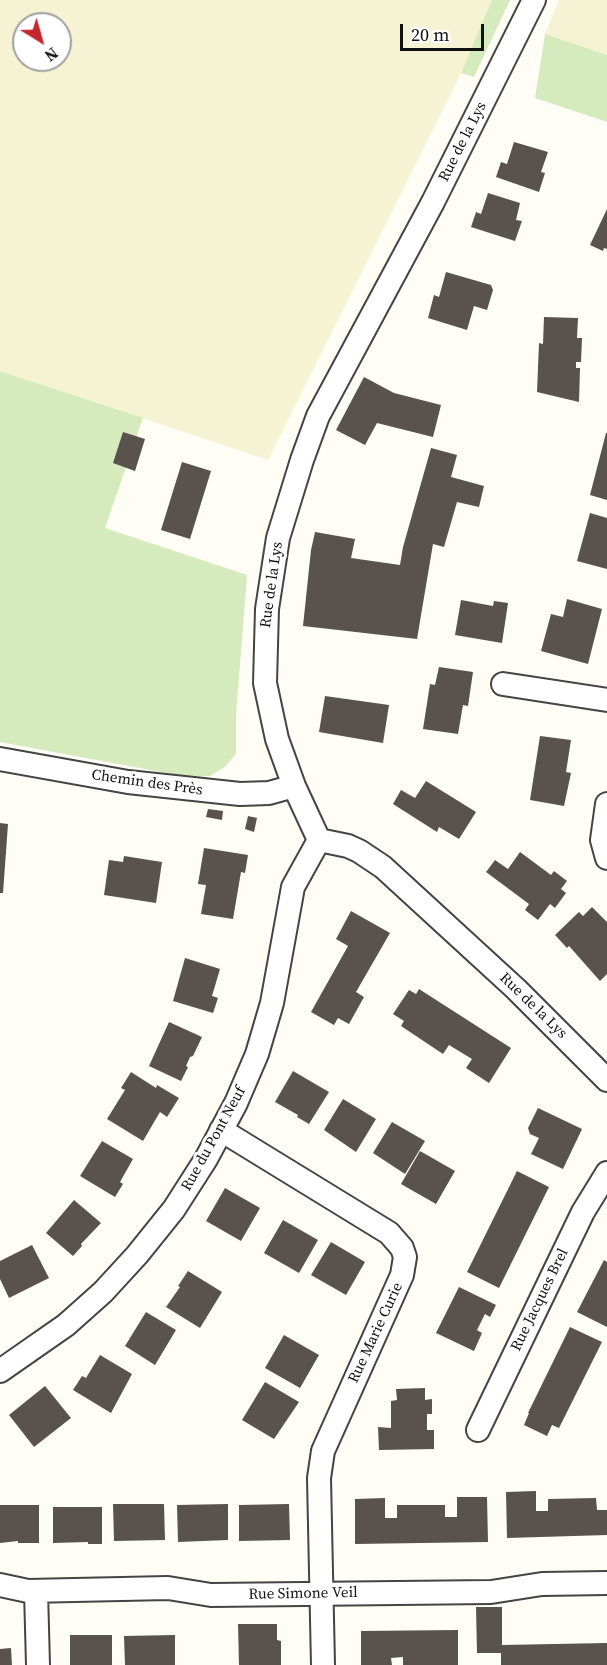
<!DOCTYPE html>
<meta charset="utf-8">
<style>
body{margin:0}
#map{position:relative;width:607px;height:1665px;overflow:hidden;background:#fffdf5;font-family:"Source Serif 4",serif}
canvas{display:block}
.north{position:absolute;left:12px;top:12px;width:60px;height:60px;box-sizing:border-box;background:#fff;border:2px solid #a0a0a0;border-radius:50%;rotate:143deg;font-size:16px;font-weight:700;line-height:24px;text-align:center;color:#111}
.north::after{content:'';display:block;margin:auto;width:21px;height:27px;background:#c4262e;clip-path:polygon(50% 0,100% 100%,50% 72%,0 100%)}
.scale{position:absolute;left:400px;top:24px;width:84px;height:27px;box-sizing:border-box;border:3px solid #111;border-top:0;padding-left:8px;font-size:18px;line-height:21px;white-space:nowrap;color:#111;-webkit-text-stroke:4px #fff;paint-order:stroke}
</style>
<div id="map">
<canvas width="607" height="1665"></canvas>
<div class="north">N</div>
<div class="scale">20 m</div>
</div>
<script>
const ctx = document.querySelector('canvas').getContext('2d');
ctx.lineJoin = 'round';
function paint(path, color) { ctx.fillStyle = color; ctx.fill(path, 'evenodd'); }
const shape = rows => new Path2D(rows.map(r => 'M' + r).join(''));
function stroke(path, color, width, dash) { ctx.strokeStyle = color; ctx.lineWidth = width; ctx.lineCap = dash ? 'butt' : 'round'; ctx.setLineDash(dash || []); ctx.stroke(path); }
function drawText(font, color, halo, rows, align = 'center') {
  ctx.font = font + ' "Source Serif 4",serif'; ctx.lineWidth = 6; ctx.setLineDash([]); ctx.textBaseline = 'middle'; ctx.strokeStyle = halo; ctx.fillStyle = color; for (const [text, x, y, turn = 0] of rows) {
    ctx.save(); ctx.translate(x, y); ctx.rotate((+turn || 0) * Math.PI / 180); ctx.textAlign = isNaN(turn) ? turn : align; if (halo) ctx.strokeText(text, 0, 0); ctx.fillText(text, 0, 0); ctx.restore();
  }
}
paint(shape([
 [0,0,492,0,467,61,268,460,0,371],
 [24,24,60,24,60,60,24,60],
 [559,0,607,0,607,55,545,34]
]), '#f6f3d4');
paint(shape([
 [492,0,510,0,474,77,461,73],
 [545,34,607,55,607,122,535,98],
 [0,371,143,418,105,528,247,575,236,715,236,754,226,766,210,776,188,777,0,742]
]), '#d5ebbd');
paint(shape([
 [514,142,548,152,541,172,545,173,539,192,496,177,501,162,507,164],
 [488,193,520,203,516,220,522,221,515,241,471,227,476,212,481,214],
 [607,209,607,249,604,248,603,251,590,245],
 [446,272,491,285,493,290,487,310,474,306,467,330,428,318,434,295,439,297],
 [544,317,578,318,577,338,582,338,581,362,576,362,576,368,580,368,579,402,537,392,539,343,543,344],
 [364,377,394,393,441,405,433,437,377,423,365,445,336,430],
 [123,432,145,439,135,471,113,463],
 [606,433,607,433,607,500,590,495],
 [431,448,457,455,451,477,484,486,479,507,457,502,444,547,433,544,417,639,303,626,311,550,315,532,355,539,351,558,400,565,403,547],
 [182,462,211,471,190,539,161,530],
 [590,513,607,518,607,569,577,561],
 [567,599,602,609,588,664,541,651,551,614,563,617],
 [461,600,493,606,494,601,508,603,502,643,455,635],
 [439,667,473,672,468,706,463,705,458,734,423,729,430,684,435,685],
 [325,696,389,705,383,743,319,732],
 [540,736,571,740,566,772,571,773,564,806,530,800],
 [426,781,476,812,459,839,439,827,437,832,393,804,401,790,415,798],
 [208,809,223,811,222,820,206,817],
 [248,816,257,818,254,832,245,829],
 [0,823,8,824,3,893,0,893],
 [204,848,248,855,245,873,241,872,233,919,201,914,206,885,198,884],
 [520,852,551,875,554,871,567,881,561,889,566,893,555,908,550,904,538,920,525,910,529,904,486,872,495,860,508,869],
 [124,856,162,862,156,903,104,895,109,860,123,862],
 [592,907,607,922,607,974,600,981,569,946,567,948,555,935,579,912,583,916],
 [351,911,390,933,356,992,364,997,349,1024,338,1018,334,1025,311,1012,348,946,336,939],
 [185,958,220,969,212,996,218,998,213,1013,173,1001],
 [419,989,511,1048,489,1083,466,1068,472,1059,449,1045,443,1054,401,1026,404,1021,393,1014,409,990,416,994],
 [169,1022,202,1037,193,1056,190,1057,186,1066,188,1067,181,1081,149,1066],
 [293,1071,329,1092,309,1124,297,1117,298,1115,275,1102],
 [131,1072,156,1088,157,1085,179,1098,167,1117,160,1112,143,1141,107,1119,125,1090,121,1088],
 [343,1099,376,1119,356,1152,324,1130],
 [538,1108,582,1129,563,1169,531,1154,539,1138,530,1134,528,1128],
 [392,1122,425,1141,405,1174,373,1153],
 [102,1141,133,1159,120,1182,123,1184,115,1197,80,1176],
 [420,1151,455,1171,436,1204,401,1184],
 [517,1171,549,1187,499,1288,467,1272],
 [225,1188,260,1208,241,1241,206,1221],
 [74,1200,101,1223,81,1244,82,1246,73,1256,46,1233],
 [283,1220,318,1240,299,1273,264,1253],
 [331,1242,365,1262,346,1295,311,1275],
 [32,1245,49,1278,9,1298,0,1279,0,1261],
 [604,1260,607,1262,607,1327,577,1312],
 [188,1271,222,1292,200,1328,166,1307,180,1287,178,1286],
 [459,1287,496,1305,490,1317,485,1314,477,1330,482,1333,474,1351,436,1333],
 [146,1312,176,1330,155,1365,125,1346],
 [570,1327,602,1342,559,1428,552,1425,547,1436,524,1425,529,1413,528,1413],
 [284,1335,319,1355,300,1388,265,1368],
 [100,1355,132,1374,111,1413,73,1390,82,1376,86,1378],
 [265,1382,299,1402,274,1439,242,1420],
 [45,1386,71,1418,34,1447,9,1415],
 [425,1388,425,1400,432,1399,432,1414,427,1414,427,1430,434,1430,434,1449,379,1450,378,1427,391,1428,391,1401,397,1400,396,1389],
 [536,1491,536,1511,548,1511,548,1499,596,1498,597,1510,607,1510,607,1535,507,1538,506,1492],
 [457,1497,487,1497,488,1542,355,1544,355,1499,385,1498,385,1518,397,1518,397,1505,445,1505,445,1517,457,1517],
 [113,1504,164,1504,165,1540,114,1541],
 [228,1504,228,1540,178,1542,177,1505],
 [289,1504,290,1540,239,1541,239,1505],
 [0,1505,39,1505,39,1543,18,1543,18,1541,0,1543],
 [53,1507,102,1507,102,1544,88,1544,88,1542,53,1543],
 [476,1607,502,1607,502,1645,607,1643,607,1665,501,1665,501,1653,477,1653],
 [238,1624,277,1624,277,1640,281,1641,281,1665,239,1665],
 [458,1630,458,1665,403,1665,403,1657,391,1658,392,1665,361,1665,361,1631],
 [70,1635,112,1635,112,1665,70,1665],
 [175,1635,175,1665,125,1665,124,1636],
 [11,1648,12,1665,0,1665,0,1649]
]), '#5a524d');
const minor = shape([
 [503,684,607,700],
 [0,759,128,782,240,794,269,793,294,786],
 [607,804,602,840,607,858],
 [319,840,294,786,277,739,265,683,267,609,278,538,302,460,318,416,433,202,534,0],
 [319,840,348,846,359,851,383,867,516,989,607,1080],
 [221,1130,389,1233,402,1248,405,1257,402,1275,323,1451,319,1478,323,1665],
 [0,1371,66,1325,103,1292,137,1255,174,1209,206,1159,236,1103,257,1054,272,1003,293,887,319,840],
 [478,1430,583,1212,607,1173],
 [0,1585,28,1591,168,1588,211,1595,491,1592,542,1584,607,1583],
 [36,1591,38,1665]
]);
stroke(minor, '#444', 26);
stroke(minor, '#fff', 22);
drawText('15px', '#111', '#fff', [
 ["Rue de la Lys",463,142,-63],
 ["Rue de la Lys",272,585,-82],
 ["Chemin des Près",147,783,8],
 ["Rue de la Lys",533,1006,44],
 ["Rue du Pont Neuf",214,1139,-61],
 ["Rue Jacques Brel",540,1300,-64],
 ["Rue Marie Curie",376,1333,-65],
 ["Rue Simone Veil",303,1594,-1]
]);
</script>
